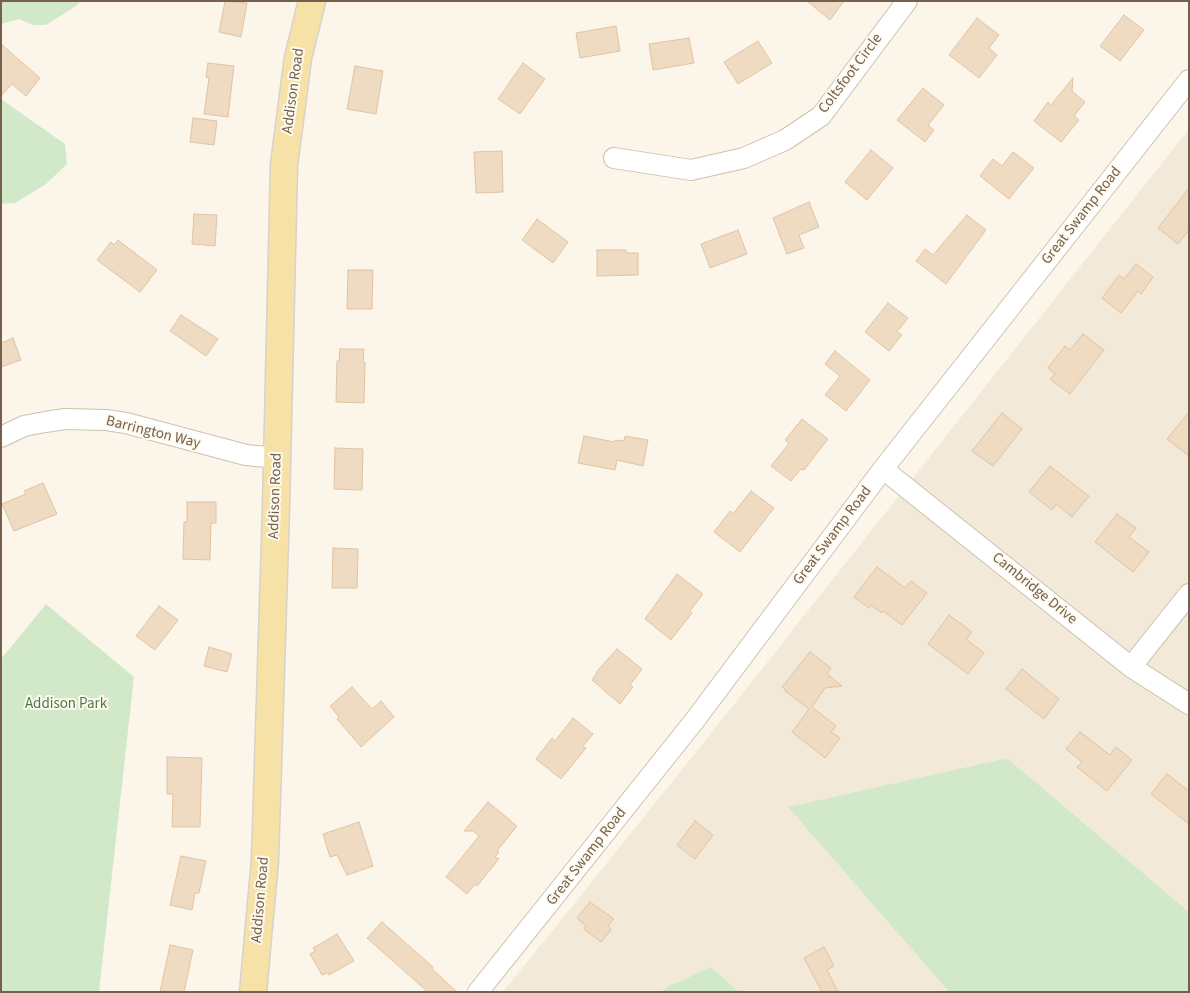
<!DOCTYPE html>
<style>
body{margin:0}
#map{position:relative;width:1190px;height:993px;overflow:hidden;background:#fbf6e9;font-family:"Source Sans 3",sans-serif}
canvas{display:block}
.frame{position:absolute;inset:0;border:2px solid #75604e;pointer-events:none}
</style>
<div id="map">
<canvas width="1190" height="993"></canvas>
<div class="frame"></div>
</div>
<script>
const ctx = document.querySelector('canvas').getContext('2d');
ctx.lineJoin = 'round';
function paint(path, color) { ctx.fillStyle = color; ctx.fill(path, 'evenodd'); }
const shape = rows => new Path2D(rows.map(r => 'M' + r).join(''));
function stroke(path, color, width, dash) { ctx.strokeStyle = color; ctx.lineWidth = width; ctx.lineCap = dash ? 'butt' : 'round'; ctx.setLineDash(dash || []); ctx.stroke(path); }
function drawText(font, color, halo, rows, align = 'center') {
  ctx.font = font + ' "Source Sans 3",sans-serif'; ctx.lineWidth = 4; ctx.setLineDash([]); ctx.textBaseline = 'middle'; ctx.strokeStyle = halo; ctx.fillStyle = color; for (const [text, x, y, turn = 0] of rows) {
    ctx.save(); ctx.translate(x, y); ctx.rotate((+turn || 0) * Math.PI / 180); ctx.textAlign = isNaN(turn) ? turn : align; if (halo) ctx.strokeText(text, 0, 0); ctx.fillText(text, 0, 0); ctx.restore();
  }
}
paint(shape([
 [1189,129,1189,912,1007,758,788,807,949,992,739,992,711,967,667,987,662,992,503,992,697,751]
]), '#f3e9d8');
paint(shape([
 [1,1,81,1,76,6,46,25,33,25,19,19,1,24],
 [1,99,65,144,67,164,46,184,15,203,1,204],
 [46,604,134,677,99,992,1,992,1,659],
 [1007,758,1189,912,1189,992,949,992,788,807],
 [711,967,739,992,662,992,667,987]
]), '#d1e9c8');
const building = shape([
 [225,1,247,3,241,37,219,32,225,1],
 [807,1,844,1,830,20,807,1],
 [1124,15,1144,30,1120,61,1100,46,1124,15],
 [977,18,999,35,989,48,997,55,979,78,949,55,977,18],
 [616,26,620,51,580,58,576,33,616,26],
 [689,38,694,63,653,70,649,44,689,38],
 [758,41,772,63,738,84,724,62,758,41],
 [1,44,40,78,26,96,12,84,1,96,1,44],
 [208,63,234,66,228,117,204,114,209,78,206,77,208,63],
 [523,63,545,79,520,114,498,99,523,63],
 [355,66,383,71,376,114,347,109,355,66],
 [1073,78,1072,91,1085,102,1074,116,1079,120,1061,142,1034,121,1048,102,1051,105,1073,78],
 [923,88,944,105,928,125,934,130,925,142,897,120,923,88],
 [193,118,217,121,214,145,190,142,193,118],
 [871,150,893,168,867,200,845,182,871,150],
 [502,151,503,192,476,193,474,152,502,151],
 [1013,152,1034,168,1009,199,980,176,993,159,1002,166,1013,152],
 [1189,188,1189,230,1178,244,1158,228,1189,188],
 [809,202,819,227,799,235,804,248,787,254,773,218,809,202],
 [194,214,217,215,215,246,192,244,194,214],
 [967,215,986,230,946,284,916,261,925,249,933,255,967,215],
 [537,219,568,242,553,263,522,240,537,219],
 [738,230,747,254,710,268,701,244,738,230],
 [118,240,157,270,140,292,97,260,111,242,114,245,118,240],
 [597,250,626,250,626,253,638,253,638,275,597,276,597,250],
 [1136,264,1153,277,1141,294,1138,291,1121,313,1102,298,1119,275,1124,279,1136,264],
 [348,270,373,270,372,309,347,309,348,270],
 [888,303,908,318,897,332,902,335,889,351,865,332,888,303],
 [181,315,218,339,206,356,170,331,181,315],
 [1083,334,1104,350,1070,394,1050,379,1055,374,1048,368,1065,346,1070,350,1083,334],
 [13,338,21,360,1,367,1,343,13,338],
 [340,349,364,349,363,362,365,362,364,403,336,402,337,361,339,361,340,349],
 [835,351,870,380,846,411,825,395,840,376,825,364,835,351],
 [1189,412,1189,456,1167,439,1189,412],
 [1002,413,1022,429,993,466,972,451,1002,413],
 [802,419,828,439,804,470,801,469,791,481,771,466,789,443,785,440,802,419],
 [584,436,614,442,615,440,624,441,625,436,648,440,643,466,617,460,615,470,578,463,584,436],
 [335,448,363,449,362,490,334,489,335,448],
 [1050,466,1089,496,1072,517,1056,504,1052,510,1029,492,1050,466],
 [43,483,57,514,14,531,2,504,26,494,24,491,43,483],
 [751,491,774,508,740,552,714,532,730,511,733,514,751,491],
 [187,502,216,502,216,523,211,523,210,560,183,559,184,522,187,522,187,502],
 [1117,514,1136,528,1129,537,1149,552,1133,572,1095,542,1117,514],
 [333,548,358,549,357,588,332,588,333,548],
 [877,567,905,588,911,581,927,593,902,625,883,611,882,613,871,605,869,608,854,597,877,567],
 [677,574,703,594,690,611,692,613,671,640,645,619,677,574],
 [159,606,178,620,155,650,136,636,159,606],
 [949,615,972,632,966,639,984,653,968,674,928,644,949,615],
 [209,647,232,654,227,672,204,666,209,647],
 [617,649,642,669,630,685,633,687,620,704,592,680,599,669,617,649],
 [810,652,831,668,827,674,842,686,825,688,812,707,836,726,831,732,840,738,825,758,792,732,809,709,785,691,786,690,782,687,810,652],
 [1022,669,1059,699,1044,719,1006,689,1022,669],
 [352,687,372,709,381,701,394,717,361,747,337,719,339,717,330,706,352,687],
 [573,718,593,734,583,746,586,748,561,779,536,759,552,738,555,741,573,718],
 [1080,732,1110,755,1116,747,1132,760,1107,791,1077,767,1082,762,1066,749,1080,732],
 [167,757,202,758,200,827,172,827,173,794,167,794,167,757],
 [1167,774,1189,791,1189,824,1151,794,1167,774],
 [488,802,517,826,497,851,499,852,495,857,499,859,477,886,475,884,467,894,446,877,479,836,473,831,464,831,488,802],
 [695,821,713,835,695,859,677,845,695,821],
 [359,822,373,866,347,875,337,855,330,857,323,834,359,822],
 [181,856,206,861,199,893,195,893,192,910,170,905,181,856],
 [590,902,614,919,608,926,611,930,601,942,584,929,586,926,577,918,590,902],
 [382,922,433,967,432,969,457,992,428,992,367,938,382,922],
 [337,934,354,961,329,975,328,973,322,975,310,954,315,951,313,948,337,934],
 [170,945,193,950,184,992,160,992,170,945],
 [824,947,834,966,827,970,838,992,822,992,804,958,824,947]
]);
paint(building, '#efdac2');
stroke(building, '#e1c3a3', 1);
const minor = shape([
 [614,158,691,170,744,158,785,140,821,116,907,1],
 [1,437,24,426,45,422,65,419,106,420,126,423,246,455,277,458],
 [883,469,1131,667,1189,704],
 [1131,667,1189,594],
 [478,992,695,720,883,469,1189,80]
]);
const major = shape([
 [253,992,265,860,276,507,284,165,298,58,312,1]
]);
stroke(minor, '#cdc0af', 22);
stroke(major, '#d8d2cd', 29);
stroke(minor, '#fff', 20);
stroke(major, '#f6e2a6', 26);
drawText('15px', '#75604e', '#fefaef', [
 ["Coltsfoot Circle",851,74,-53],
 ["Addison Road",294,91,-82],
 ["Great Swamp Road",1082,216,-52],
 ["Barrington Way",153,433,14],
 ["Addison Road",276,496,-88],
 ["Great Swamp Road",833,536,-53],
 ["Cambridge Drive",1034,589,39],
 ["Great Swamp Road",587,857,-52],
 ["Addison Road",261,900,-85]
]);
drawText('15px', '#4f7946', '#fefaef', [
 ["Addison Park",66,705]
]);
</script>
